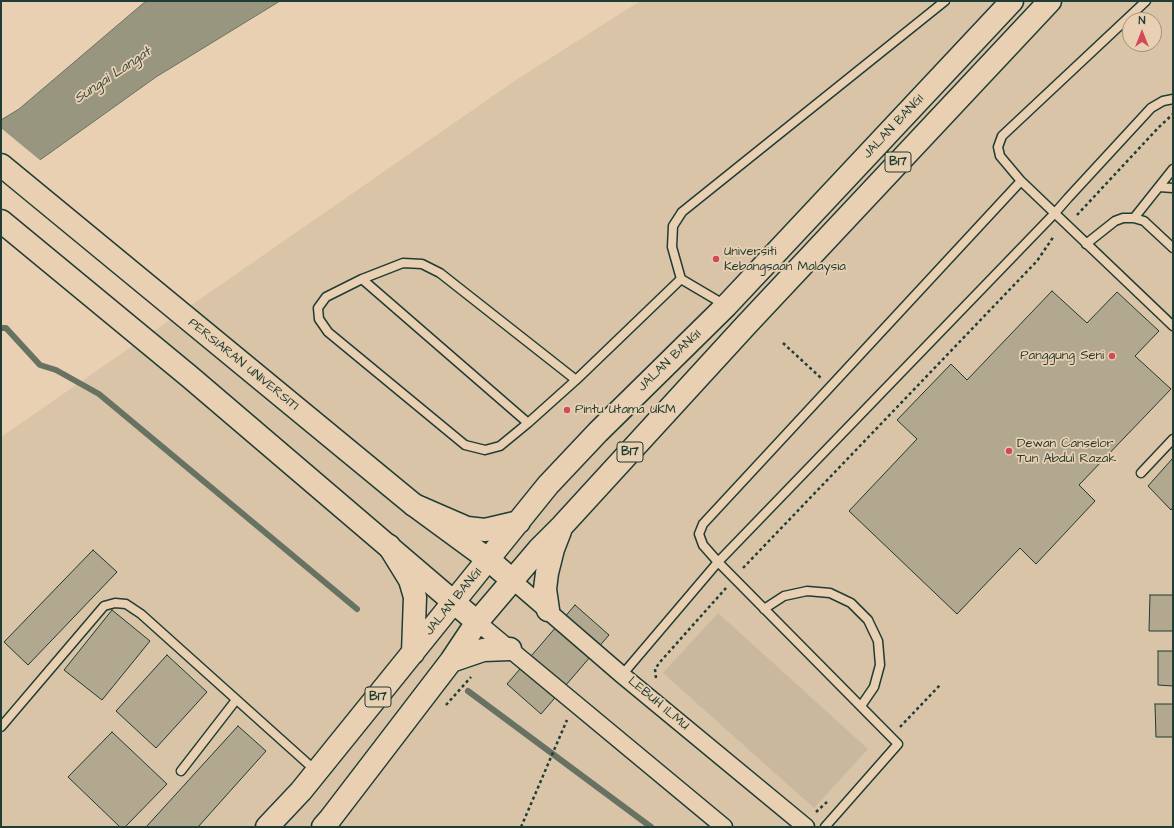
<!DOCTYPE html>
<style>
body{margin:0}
#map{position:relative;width:1174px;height:828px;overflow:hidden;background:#ead0b2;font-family:"Architects Daughter",sans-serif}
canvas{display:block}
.frame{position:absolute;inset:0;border:2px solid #1f3d34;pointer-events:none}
.north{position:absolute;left:1122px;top:12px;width:40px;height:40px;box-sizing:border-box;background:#ead0b2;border:1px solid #999580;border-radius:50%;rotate:0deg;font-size:11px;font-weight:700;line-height:16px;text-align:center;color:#1f3d34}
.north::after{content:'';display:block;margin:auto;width:14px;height:18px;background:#d1495b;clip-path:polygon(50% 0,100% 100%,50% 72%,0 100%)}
</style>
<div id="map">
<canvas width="1174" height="828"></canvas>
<div class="frame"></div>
<div class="north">N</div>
</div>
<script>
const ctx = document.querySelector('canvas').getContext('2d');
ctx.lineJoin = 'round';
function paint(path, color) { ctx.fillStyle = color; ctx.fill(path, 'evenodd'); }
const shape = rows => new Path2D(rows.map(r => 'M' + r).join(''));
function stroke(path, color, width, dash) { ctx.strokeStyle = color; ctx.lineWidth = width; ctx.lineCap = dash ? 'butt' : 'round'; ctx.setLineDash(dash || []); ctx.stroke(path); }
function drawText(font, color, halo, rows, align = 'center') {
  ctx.font = font + ' "Architects Daughter",sans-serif'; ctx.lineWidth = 3.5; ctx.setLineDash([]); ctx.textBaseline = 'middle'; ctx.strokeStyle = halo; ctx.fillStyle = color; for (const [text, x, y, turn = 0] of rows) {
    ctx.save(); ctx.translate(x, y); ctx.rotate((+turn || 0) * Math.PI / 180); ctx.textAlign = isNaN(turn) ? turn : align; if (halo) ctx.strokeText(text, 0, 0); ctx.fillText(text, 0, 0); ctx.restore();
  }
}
paint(shape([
 [640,1,1173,1,1173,827,1,827,1,437,516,80],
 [1130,20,1154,20,1154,44,1130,44]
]), '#d9c4a8');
paint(shape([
 [718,613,868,749,814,808,663,673]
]), '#c9b89d');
const water = shape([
 [146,1,280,1,156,77,40,160,1,190,1,120,19,109,146,1]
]);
paint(water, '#999680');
stroke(water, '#687262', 1);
paint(shape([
 [1,128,41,161,1,192]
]), '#ead0b2');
stroke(shape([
 [1,328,6,328,40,365,56,370,99,394,357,609],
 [468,691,651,827]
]), '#687262', 6);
const building = shape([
 [1052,291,1087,323,1117,292,1159,331,1135,356,1171,389,1079,485,1095,501,1036,564,1020,548,957,614,849,511,917,439,897,420,951,364,967,380,1052,291],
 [1173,458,1173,507,1171,510,1148,486,1173,458],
 [93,550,117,572,28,665,4,642,93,550],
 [1150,595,1173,595,1173,631,1149,631,1150,595],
 [575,605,609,635,541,714,507,684,575,605],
 [112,610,150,641,102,700,64,670,112,610],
 [1158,651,1173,651,1173,686,1158,685,1158,651],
 [167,655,207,692,156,748,116,711,167,655],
 [1155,704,1173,704,1173,737,1156,737,1155,704],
 [238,726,266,751,198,827,146,827,238,726],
 [112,732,167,784,125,827,120,827,68,777,112,732]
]);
paint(building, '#b2a78f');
stroke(building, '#1f3d34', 1);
const lane = shape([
 [1146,1,1002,136,998,147,1000,156,1021,181,1173,326],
 [1021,181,703,524,699,534,703,545,718,562,1054,214,1068,198,1151,108,1163,101,1173,99],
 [1159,187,1173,188],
 [1134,218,1173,169],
 [1086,244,1115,221,1123,218,1134,218,1144,221,1173,248],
 [362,279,528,423],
 [681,279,672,247,673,226,682,212,945,1],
 [576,380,440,273,422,264,403,263,362,279,326,297,318,308,319,319,328,332,465,445,485,450,500,446,528,423,576,380,681,279,725,305],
 [1141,473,1173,439],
 [764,609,784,596,807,591,830,593,851,603,868,620,878,641,880,665,874,687,861,706],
 [622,675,718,562,898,744,825,827],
 [1,727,104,606,115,603,126,604,141,614,316,771],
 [181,771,236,700]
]);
const street = shape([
 [512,580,622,675,806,827],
 [477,622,724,827]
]);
const secondary = shape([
 [1,165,414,505,489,560,512,580],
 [1,221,190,377,477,622]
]);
const primary = shape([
 [414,505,467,528,485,530,519,522],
 [389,546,410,580,415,597,413,653],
 [548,610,545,589,547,573,553,549,560,531],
 [451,661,483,650,510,649],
 [267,827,301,791,548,485,598,432,726,306,1012,1],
 [323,827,330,819,451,661,477,622,539,549,562,526,747,324,1050,1]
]);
stroke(lane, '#1f3d34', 11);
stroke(street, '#1f3d34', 19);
stroke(secondary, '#1f3d34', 25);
stroke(primary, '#1f3d34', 25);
stroke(shape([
 [1077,215,1159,127,1173,114],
 [783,343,821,378],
 [743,568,1037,261,1054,236],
 [656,678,655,669,660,662,726,588],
 [446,705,471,677],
 [900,727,941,684],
 [816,812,827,802],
 [521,827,567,720]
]), '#1f3d34', 2.5, [3, 3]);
stroke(lane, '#ead0b2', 8);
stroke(street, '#ead0b2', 16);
stroke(secondary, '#ead0b2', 22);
stroke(primary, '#ead0b2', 22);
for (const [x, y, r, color] of [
 [716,259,4,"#d1495b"],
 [1112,356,4,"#d1495b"],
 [567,410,4,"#d1495b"],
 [1009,451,4,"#d1495b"]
]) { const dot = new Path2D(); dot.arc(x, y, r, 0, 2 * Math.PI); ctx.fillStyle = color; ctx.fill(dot); stroke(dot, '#ead0b2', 1.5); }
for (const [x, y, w] of [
 [898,162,26],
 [630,452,26],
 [378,697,26]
]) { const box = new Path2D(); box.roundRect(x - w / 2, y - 10, w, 20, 3); ctx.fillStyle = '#ead0b2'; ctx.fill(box); stroke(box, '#1f3d34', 1); }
drawText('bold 12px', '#1f3d34', null, [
 ["B17",898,162],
 ["B17",630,452],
 ["B17",378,697]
]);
drawText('13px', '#1f3d34', '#ead0b2', [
 ["JALAN BANGI",894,127,-47],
 ["JALAN BANGI",670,361,-44],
 ["PERSIARAN UNIVERSITI",243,365,39],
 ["JALAN BANGI",454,602,-51],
 ["LEBUH ILMU",658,704,40]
]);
drawText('13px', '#1f3d34', '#ead0b2', [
 ["Universiti",724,252],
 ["Kebangsaan Malaysia",724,267],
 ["Panggung Seni",1104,356,"right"],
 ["Pintu Utama UKM",575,410],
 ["Dewan Canselor",1017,444],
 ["Tun Abdul Razak",1017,459]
], 'left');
drawText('italic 14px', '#2b463c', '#ead0b2', [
 ["Sungai Langat",113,76,-34]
]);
</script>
